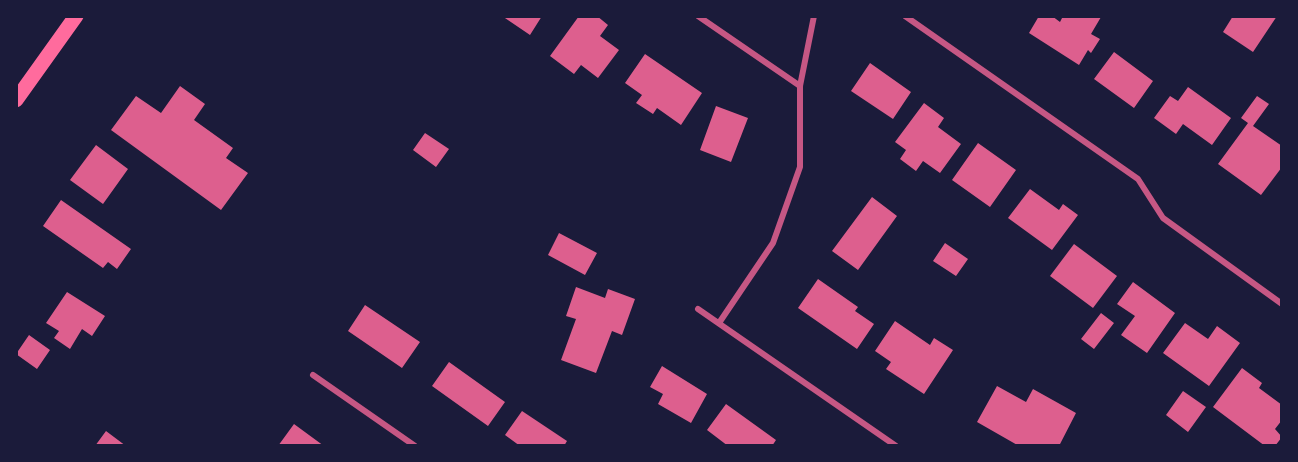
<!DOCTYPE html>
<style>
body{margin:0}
#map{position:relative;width:1298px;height:462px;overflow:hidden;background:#1b1b3a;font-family:Overpass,sans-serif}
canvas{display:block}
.frame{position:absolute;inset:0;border:18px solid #1b1b3a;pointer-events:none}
</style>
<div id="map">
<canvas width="1298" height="462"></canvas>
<div class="frame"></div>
</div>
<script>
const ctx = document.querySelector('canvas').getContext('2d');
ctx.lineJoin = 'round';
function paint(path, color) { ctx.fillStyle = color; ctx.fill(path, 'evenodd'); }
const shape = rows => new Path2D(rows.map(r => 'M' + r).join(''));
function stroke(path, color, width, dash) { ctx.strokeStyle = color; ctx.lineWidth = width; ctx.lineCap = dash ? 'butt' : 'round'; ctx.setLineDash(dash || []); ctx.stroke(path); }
paint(shape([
 [502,16,542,16,530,35],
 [579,16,597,16,608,25,600,36,619,50,598,78,581,65,574,74,550,56],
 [1039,16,1052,16,1060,22,1063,16,1100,16,1101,17,1091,34,1100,39,1091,53,1088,50,1079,65,1029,33],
 [1233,16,1277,16,1253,52,1223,32],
 [1114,52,1153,81,1134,108,1094,79],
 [645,54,702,93,681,125,657,108,653,114,636,103,642,95,625,83],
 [870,63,911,92,893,119,851,91],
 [180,86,205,104,194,120,233,148,226,158,248,173,221,210,111,130,136,96,161,113],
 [1188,87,1231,118,1212,145,1183,124,1176,134,1154,118,1170,96,1178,101],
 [1257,96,1269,104,1253,126,1282,146,1282,167,1261,195,1218,164,1248,123,1241,118],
 [924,103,944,118,938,127,961,144,940,173,923,161,916,171,900,159,906,150,895,142],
 [716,106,748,118,731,162,700,150],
 [425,133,449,149,436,167,413,150],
 [978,143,1016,170,990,207,952,180],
 [96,145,128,169,103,204,70,180],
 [1030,189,1059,210,1063,204,1078,215,1052,250,1008,218],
 [872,197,897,216,858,270,832,251],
 [61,200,131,249,117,269,108,262,103,268,43,226],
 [559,233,597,253,585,275,548,255],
 [945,243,968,259,956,276,933,261],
 [1074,244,1117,276,1093,308,1050,276],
 [818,279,858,307,855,311,874,324,857,349,798,308],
 [1133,282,1175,313,1147,353,1121,335,1135,316,1117,304],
 [576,287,605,298,608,289,635,299,622,335,612,331,596,373,561,360,576,319,566,316],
 [67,292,105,316,92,336,82,329,70,349,54,338,59,331,46,323],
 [365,305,420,342,402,368,348,331],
 [1101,313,1114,323,1094,349,1081,339],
 [895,321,930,345,934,338,953,350,924,394,886,369,891,362,875,351],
 [1185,323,1208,339,1217,326,1240,343,1209,386,1163,353],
 [29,335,50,350,37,369,16,354],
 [449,362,505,402,488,426,432,386],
 [662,366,707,394,691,423,658,404,663,394,650,387],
 [1242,368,1262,383,1259,388,1282,405,1282,420,1275,429,1282,437,1275,446,1265,446,1213,407],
 [997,386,1026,402,1033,389,1076,413,1059,446,1019,446,977,422],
 [1183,391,1206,407,1188,432,1166,415],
 [726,404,776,440,772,446,728,446,707,430],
 [522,411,567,441,564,446,520,446,505,435],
 [294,424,324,446,278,446],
 [106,431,126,446,95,446]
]), '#dd5f8e');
stroke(shape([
 [698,16,800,86],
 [905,16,1138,179,1163,218,1282,304],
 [698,309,896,446],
 [719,323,773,243,800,167,800,86,814,16],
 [313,375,415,446]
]), '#c65784', 6);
stroke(shape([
 [16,100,76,16]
]), '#ff6b9d', 15);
</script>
